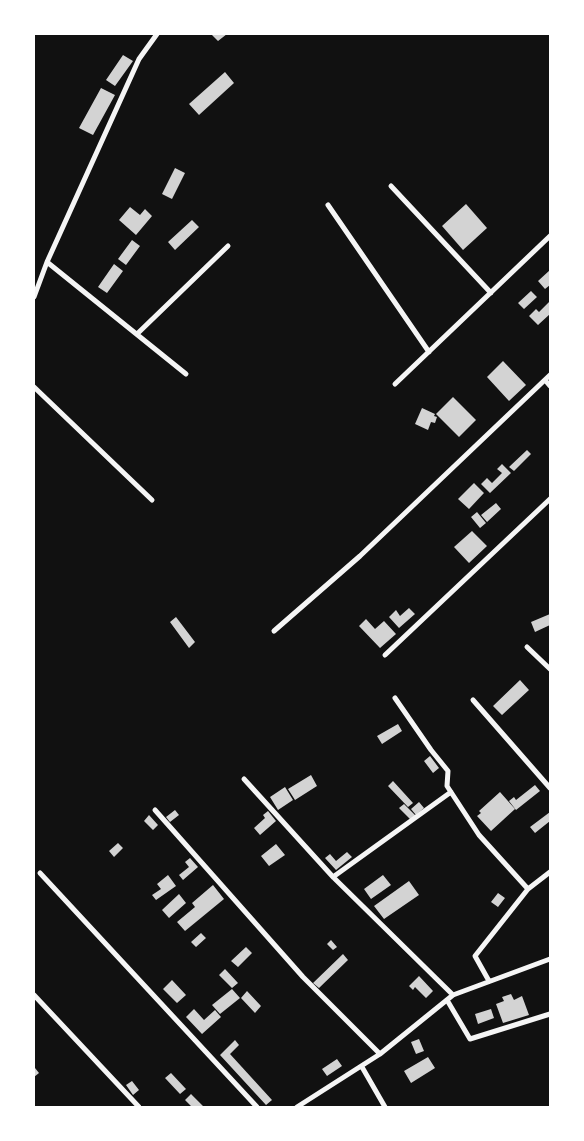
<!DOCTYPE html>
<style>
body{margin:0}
#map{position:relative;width:584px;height:1141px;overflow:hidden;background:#111;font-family:"Titillium Web",sans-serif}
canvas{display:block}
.frame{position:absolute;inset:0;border:35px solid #fff;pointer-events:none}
</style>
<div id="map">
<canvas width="584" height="1141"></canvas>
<div class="frame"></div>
</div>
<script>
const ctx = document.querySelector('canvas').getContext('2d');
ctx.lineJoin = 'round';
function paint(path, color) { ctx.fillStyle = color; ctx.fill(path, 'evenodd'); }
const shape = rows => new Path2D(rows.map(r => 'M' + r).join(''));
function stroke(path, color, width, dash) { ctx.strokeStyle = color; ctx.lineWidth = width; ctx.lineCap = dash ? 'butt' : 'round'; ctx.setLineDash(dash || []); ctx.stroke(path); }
paint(shape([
 [214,34,227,34,218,41,212,35],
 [123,55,133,61,115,86,106,80],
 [225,72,234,83,199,115,189,104],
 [101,88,115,95,93,135,79,128],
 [175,168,185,173,172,199,162,194],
 [466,204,487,228,463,250,442,226],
 [130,207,140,215,145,209,152,216,136,235,119,220],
 [192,220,199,227,175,250,168,242],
 [132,240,140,246,126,265,118,259],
 [114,264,123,271,107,293,98,287],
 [550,270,550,285,545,289,538,281],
 [531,291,537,297,524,309,518,303],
 [550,301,550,314,538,325,529,316,536,309,539,312],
 [503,361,526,385,509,401,487,377],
 [453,397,476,420,459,437,436,414],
 [422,408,435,414,434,416,437,417,435,423,431,422,428,430,415,424],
 [527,450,531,454,514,471,509,467],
 [502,464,511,473,490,493,481,484,487,478,492,483,502,473,497,469],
 [474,483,484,493,469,509,458,499],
 [496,503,501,509,487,522,481,515],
 [477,512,486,523,480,528,471,517],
 [472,531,487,546,469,563,454,547],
 [409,608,415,614,399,628,389,617,396,610,400,616],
 [550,614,550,625,535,632,531,622],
 [176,617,195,642,189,648,170,622],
 [366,619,375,629,384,621,396,634,380,648,359,626],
 [520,680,529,690,502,715,493,706],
 [398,724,402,731,382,744,377,736],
 [430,756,439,768,433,773,424,761],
 [311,775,317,786,295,800,288,789],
 [393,781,413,803,408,807,388,786],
 [535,785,540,791,516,810,509,801,514,797,516,800],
 [285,787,293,800,278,810,270,797],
 [500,792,515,809,491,831,477,816,481,813,479,811],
 [419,802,424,808,416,815,411,809],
 [404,804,416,816,411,820,399,808],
 [175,810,179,815,170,822,166,817],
 [268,811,276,821,260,835,254,828,265,818,263,815],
 [550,812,550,821,535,833,530,827],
 [149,815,158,825,153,830,144,821],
 [118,843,123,848,114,857,109,851],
 [276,844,285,855,269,866,261,856],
 [347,852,352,857,336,870,325,858,330,854,336,861],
 [190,858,198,867,183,880,179,875,189,867,185,862],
 [168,875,176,886,156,900,152,895,161,889,157,884],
 [383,875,391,885,371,899,364,889],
 [409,881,419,895,384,919,374,906],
 [213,885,224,899,185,931,177,922,195,907,192,903],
 [498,893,505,898,498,907,491,902],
 [179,894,186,903,169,918,162,910],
 [201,933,206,938,196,947,191,942],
 [331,940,337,947,333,950,327,944],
 [246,947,252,953,238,967,231,961],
 [343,954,348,960,319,988,313,983],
 [225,969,238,983,232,988,219,975],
 [419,976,433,991,426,998,415,987,413,990,409,986],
 [172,980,186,995,177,1003,163,989],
 [232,989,240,998,220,1014,212,1005],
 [247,991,261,1006,255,1013,241,998],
 [511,994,514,1000,522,996,529,1015,503,1023,496,1004,504,1001,502,997],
 [194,1009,204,1020,215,1010,221,1017,202,1034,186,1017],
 [491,1009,494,1018,478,1024,475,1014],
 [419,1039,424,1051,416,1054,411,1042],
 [235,1040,239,1045,230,1054,272,1100,266,1105,220,1055],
 [428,1057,435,1068,411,1083,404,1071],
 [337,1059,342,1066,327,1076,322,1069],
 [35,1068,39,1073,34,1077,34,1069],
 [171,1073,186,1089,180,1094,165,1078],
 [132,1081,139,1090,133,1095,126,1085],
 [191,1094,204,1107,192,1107,185,1100]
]), '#d3d3d3');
stroke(shape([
 [391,186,491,293],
 [328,205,429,352],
 [47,262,186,374],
 [34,297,47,262,139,59,157,34],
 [137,334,228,246],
 [545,380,550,386],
 [395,384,550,236],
 [34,387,152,500],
 [274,631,360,556,550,375],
 [527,647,550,669],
 [385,655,550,499],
 [395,698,431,750,448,771,447,786,479,835,528,889],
 [473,700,550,788],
 [244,779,333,877,453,995],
 [155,810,303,977,380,1054],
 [40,873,257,1107],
 [333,877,451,792],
 [489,981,475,956,528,889,550,872],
 [34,995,139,1107],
 [447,1000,470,1039,550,1014],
 [362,1067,385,1107],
 [297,1107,380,1054,453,995,550,959]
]), '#f5f5f5', 5);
</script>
